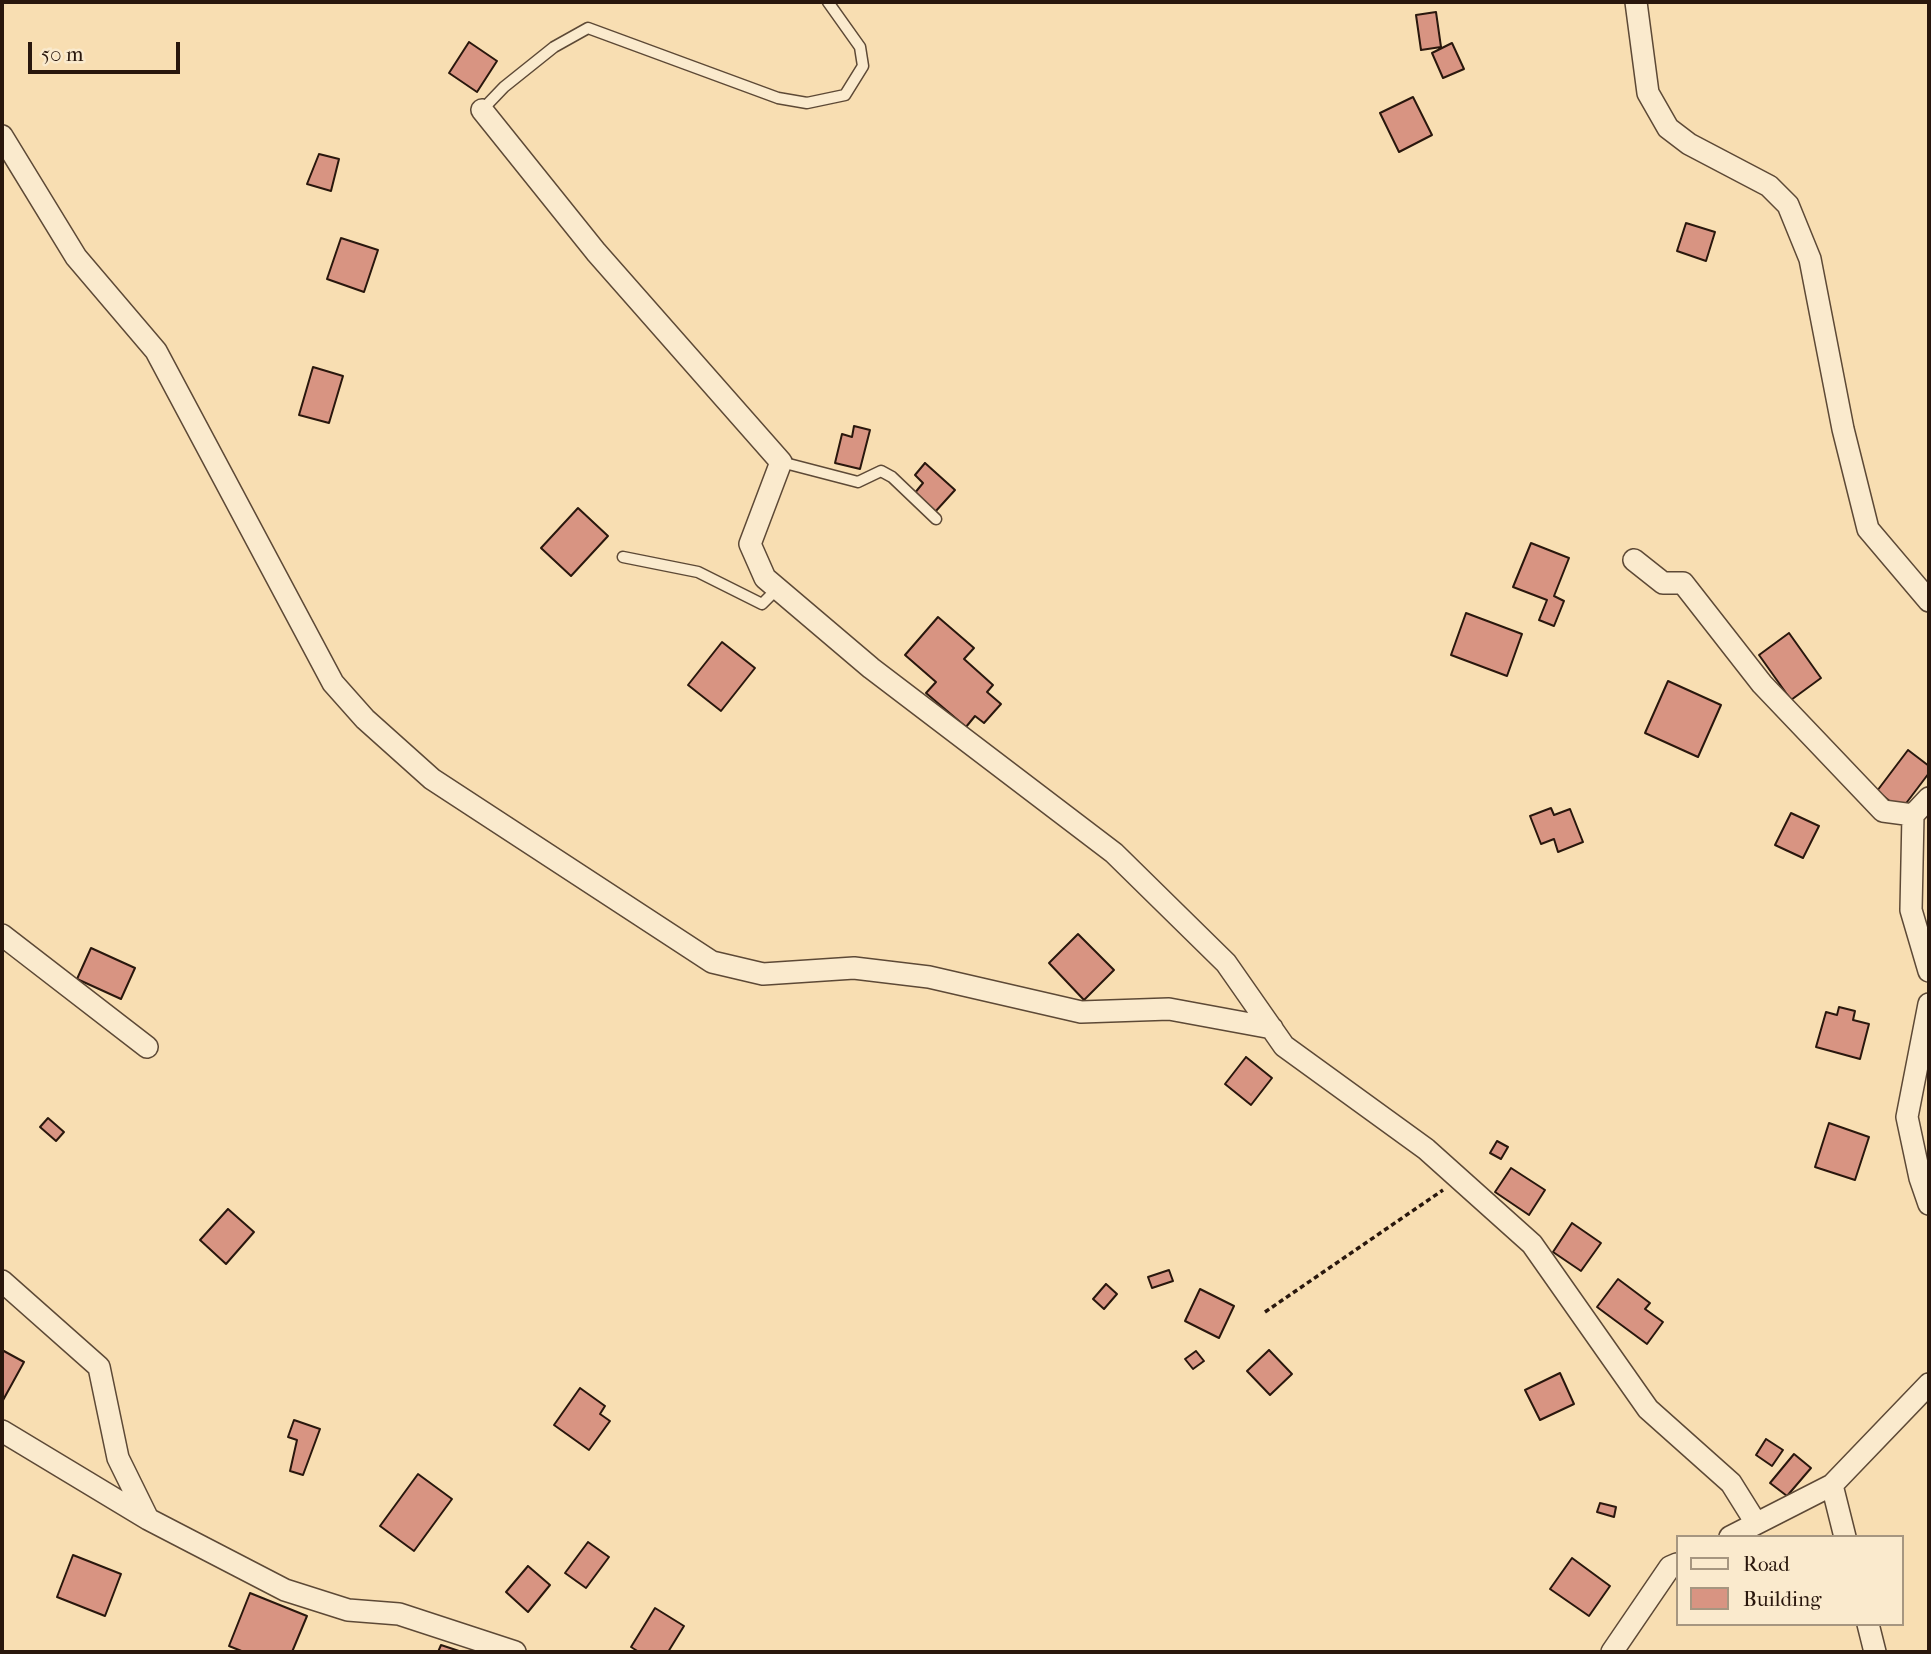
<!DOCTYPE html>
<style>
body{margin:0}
#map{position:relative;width:1931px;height:1654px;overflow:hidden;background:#f8deb2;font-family:"IM FELL French Canon",serif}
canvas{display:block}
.frame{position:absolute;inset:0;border:4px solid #29170d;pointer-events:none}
.legend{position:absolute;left:1676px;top:1535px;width:228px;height:91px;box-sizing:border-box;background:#faeacd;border:2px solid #a69680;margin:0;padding:9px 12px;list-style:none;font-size:21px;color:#29170d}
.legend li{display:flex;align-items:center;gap:14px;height:35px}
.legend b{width:35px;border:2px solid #a69680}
.scale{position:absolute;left:28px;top:42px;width:152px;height:32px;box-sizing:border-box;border:4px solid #29170d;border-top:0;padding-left:9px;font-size:21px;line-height:24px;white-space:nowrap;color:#29170d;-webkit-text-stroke:5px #faeacd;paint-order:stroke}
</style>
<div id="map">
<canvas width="1931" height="1654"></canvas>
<div class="frame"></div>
<ul class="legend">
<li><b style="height:9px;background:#faeacd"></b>Road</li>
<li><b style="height:19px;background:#d89482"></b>Building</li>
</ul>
<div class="scale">50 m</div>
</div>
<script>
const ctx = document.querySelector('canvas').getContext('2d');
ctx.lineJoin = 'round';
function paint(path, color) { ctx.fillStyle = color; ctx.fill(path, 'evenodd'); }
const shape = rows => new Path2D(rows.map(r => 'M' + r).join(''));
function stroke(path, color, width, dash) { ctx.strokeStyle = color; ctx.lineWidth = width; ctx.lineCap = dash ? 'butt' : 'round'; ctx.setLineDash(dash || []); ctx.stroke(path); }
const building = shape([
 [1436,12,1441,47,1421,50,1416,15,1436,12],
 [469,42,497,61,477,92,449,73,469,42],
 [1452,43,1464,69,1443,78,1432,53,1452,43],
 [1413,97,1432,135,1399,152,1380,113,1413,97],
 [319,154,339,159,331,191,307,184,319,154],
 [1686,223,1715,232,1706,261,1677,251,1686,223],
 [341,238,378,250,364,292,327,279,341,238],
 [313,367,343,376,329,423,299,415,313,367],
 [854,426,870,430,860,469,835,463,842,434,852,437,854,426],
 [925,463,955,490,935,512,914,494,923,483,915,475,925,463],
 [578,508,608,536,571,576,541,548,578,508],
 [1531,543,1569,558,1554,596,1564,601,1554,626,1539,620,1547,600,1513,587,1531,543],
 [1466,613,1522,634,1507,676,1451,655,1466,613],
 [938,617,974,648,964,659,993,685,987,692,1001,704,984,723,975,716,966,727,926,693,936,682,905,655,938,617],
 [1789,633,1821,678,1791,700,1759,655,1789,633],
 [722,642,755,668,721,711,688,685,722,642],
 [1668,681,1721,705,1698,757,1645,733,1668,681],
 [1908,750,1929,766,1929,773,1901,810,1877,791,1908,750],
 [1551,808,1554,815,1570,809,1583,842,1558,852,1554,839,1541,844,1530,816,1551,808],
 [1791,813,1819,826,1803,858,1775,845,1791,813],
 [1078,934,1114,970,1084,1000,1049,963,1078,934],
 [91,948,135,968,121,999,77,979,91,948],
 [1839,1007,1855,1011,1853,1020,1869,1024,1860,1059,1816,1047,1826,1012,1837,1015,1839,1007],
 [1246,1057,1272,1078,1251,1105,1225,1084,1246,1057],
 [48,1118,64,1132,56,1141,40,1127,48,1118],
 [1829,1123,1869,1137,1855,1180,1815,1167,1829,1123],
 [1497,1141,1508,1147,1501,1159,1490,1153,1497,1141],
 [1511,1168,1545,1190,1529,1215,1495,1192,1511,1168],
 [228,1209,254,1232,226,1264,200,1240,228,1209],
 [1572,1223,1601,1243,1581,1271,1553,1252,1572,1223],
 [1169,1270,1173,1281,1152,1288,1148,1277,1169,1270],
 [1618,1279,1650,1303,1645,1309,1663,1322,1647,1344,1597,1307,1618,1279],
 [1106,1284,1117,1294,1104,1309,1093,1299,1106,1284],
 [1200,1289,1234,1306,1219,1338,1185,1321,1200,1289],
 [2,1350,24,1362,2,1402,2,1350],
 [1269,1350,1292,1374,1270,1395,1247,1371,1269,1350],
 [1196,1351,1204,1361,1193,1369,1185,1359,1196,1351],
 [1560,1373,1574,1404,1540,1420,1525,1390,1560,1373],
 [580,1388,605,1406,600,1414,610,1421,589,1450,554,1425,580,1388],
 [294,1420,320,1429,303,1475,290,1471,297,1440,288,1437,294,1420],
 [1766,1439,1783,1450,1772,1466,1756,1455,1766,1439],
 [1794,1454,1811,1468,1787,1496,1770,1483,1794,1454],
 [418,1474,452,1499,414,1551,380,1526,418,1474],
 [1600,1503,1616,1507,1614,1517,1597,1512,1600,1503],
 [588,1542,609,1557,586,1588,565,1573,588,1542],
 [73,1555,121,1574,105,1616,57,1597,73,1555],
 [1572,1558,1610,1586,1589,1616,1550,1589,1572,1558],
 [528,1566,550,1585,528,1612,506,1592,528,1566],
 [250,1593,307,1616,292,1652,244,1652,229,1646,250,1593],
 [655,1608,684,1626,668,1652,639,1652,631,1647,655,1608],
 [441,1645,462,1652,438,1652,441,1645]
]);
paint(building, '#d89482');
stroke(building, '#29170d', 2);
const service = shape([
 [482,110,504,87,554,47,588,28,778,98,807,103,845,95,863,66,860,47,828,2],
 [781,462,858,482,881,471,892,477,936,519],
 [623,557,698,572,762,604,777,589]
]);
const minor = shape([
 [1636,2,1648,93,1668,128,1689,144,1769,186,1788,205,1810,259,1843,429,1868,529,1929,601],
 [482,110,596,252,781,462,750,544,765,578,871,668,1114,853,1226,963,1284,1046,1426,1149,1532,1244,1648,1409,1731,1483,1756,1523],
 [2,136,76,257,156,351,333,683,365,719,432,779,712,962,763,974,854,968,929,977,1081,1012,1169,1009,1272,1028],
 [1634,560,1663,583,1683,583,1762,684,1883,811,1913,815,1929,798],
 [1913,815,1911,910,1929,971],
 [2,935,147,1047],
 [1929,1004,1907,1117,1920,1178,1929,1204],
 [2,1281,99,1367,118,1458,148,1519],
 [2,1431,148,1519,285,1590,348,1610,399,1614,515,1652],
 [1832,1485,1845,1537],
 [1730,1537,1832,1485,1929,1384],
 [1868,1624,1875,1652],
 [1612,1652,1670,1567,1677,1564]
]);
stroke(service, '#5d4936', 13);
stroke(minor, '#5d4936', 24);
stroke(shape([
 [1265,1312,1443,1190]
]), '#29170d', 3.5, [5, 3.5]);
stroke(service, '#faeacd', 10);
stroke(minor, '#faeacd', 21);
</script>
